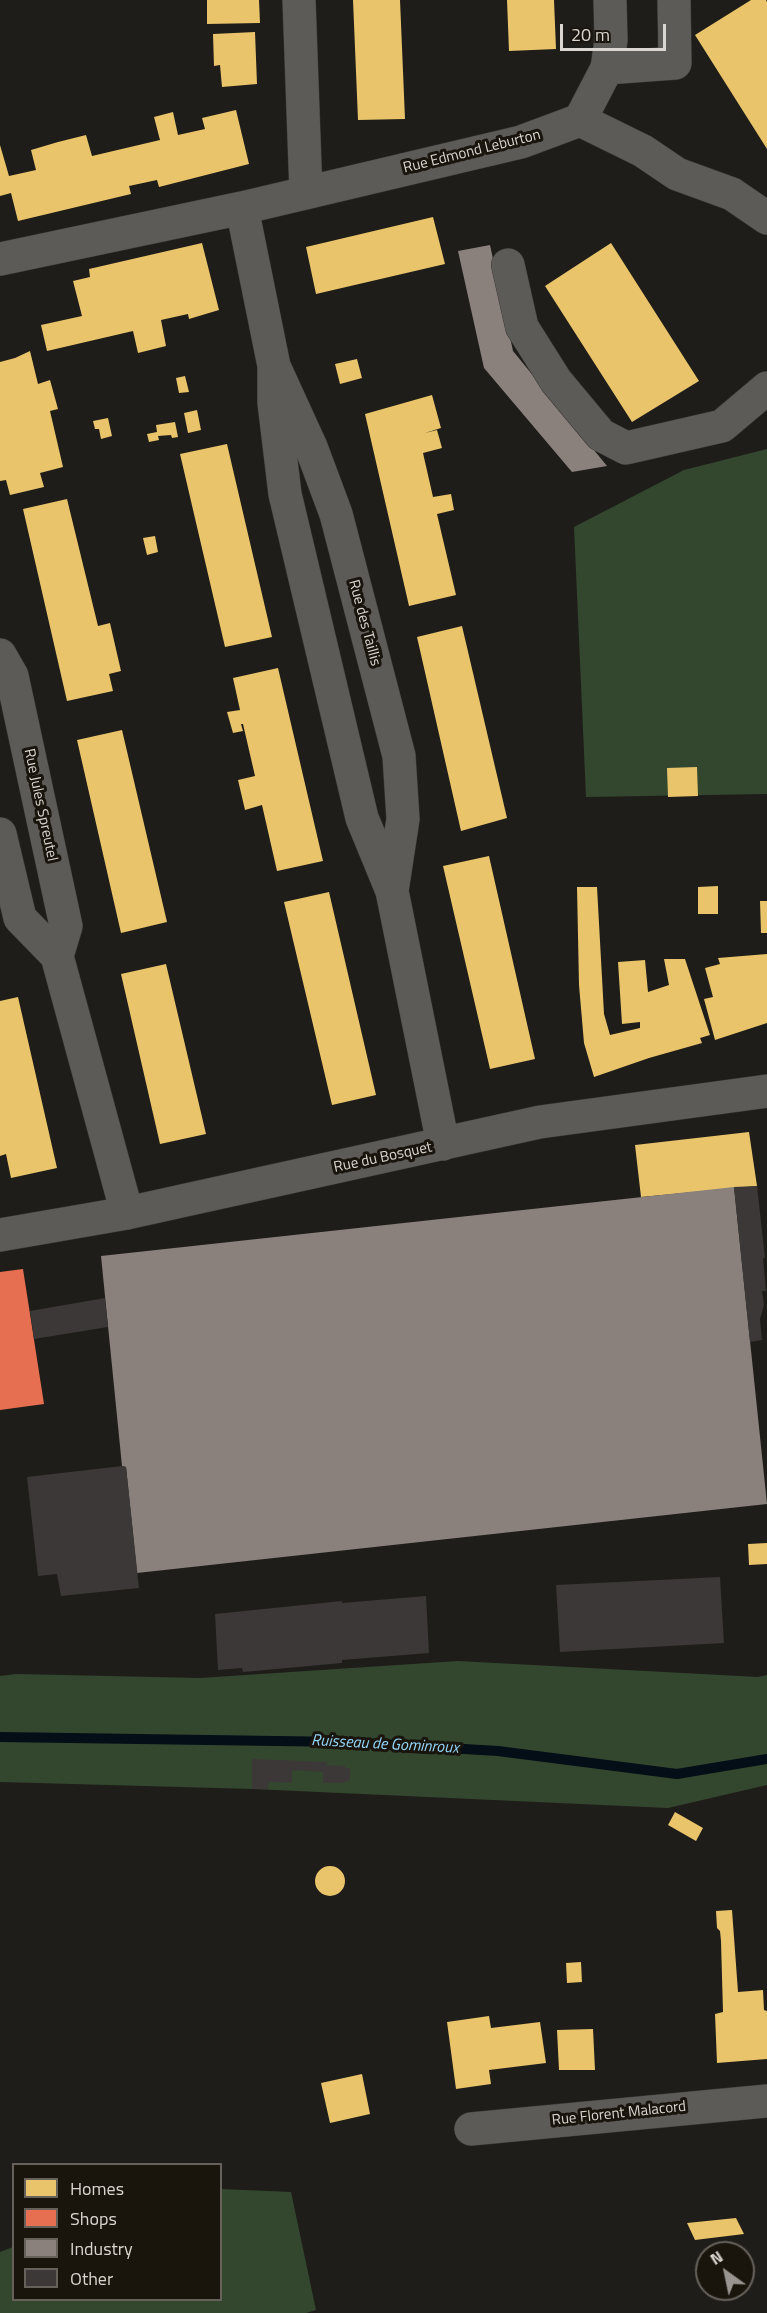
<!DOCTYPE html>
<style>
body{margin:0}
#map{position:relative;width:767px;height:2313px;overflow:hidden;background:#1f1d19;font-family:"Titillium Web",sans-serif}
canvas{display:block}
.legend{position:absolute;left:12px;top:2163px;width:210px;height:138px;box-sizing:border-box;background:#19150d;border:2px solid #66625b;margin:0;padding:8px 10px;list-style:none;font-size:18px;color:#d9d6d0}
.legend li{display:flex;align-items:center;gap:12px;height:30px}
.legend b{width:30px;border:2px solid #66625b}
.north{position:absolute;left:695px;top:2241px;width:60px;height:60px;box-sizing:border-box;background:#19150d;border:2px solid #66625b;border-radius:50%;rotate:327deg;font-size:16px;font-weight:700;line-height:24px;text-align:center;color:#d9d6d0}
.north::after{content:'';display:block;margin:auto;width:21px;height:27px;background:#989590;clip-path:polygon(50% 0,100% 100%,50% 72%,0 100%)}
.scale{position:absolute;left:560px;top:24px;width:106px;height:27px;box-sizing:border-box;border:3px solid #d9d6d0;border-top:0;padding-left:8px;font-size:18px;line-height:21px;white-space:nowrap;color:#d9d6d0;-webkit-text-stroke:4px #19150d;paint-order:stroke}
</style>
<div id="map">
<canvas width="767" height="2313"></canvas>
<ul class="legend">
<li><b style="height:16px;background:#e9c46a"></b>Homes</li>
<li><b style="height:16px;background:#e76f51"></b>Shops</li>
<li><b style="height:16px;background:#8a817c"></b>Industry</li>
<li><b style="height:16px;background:#3b3837"></b>Other</li>
</ul>
<div class="north">N</div>
<div class="scale">20 m</div>
</div>
<script>
const ctx = document.querySelector('canvas').getContext('2d');
ctx.lineJoin = 'round';
function paint(path, color) { ctx.fillStyle = color; ctx.fill(path, 'evenodd'); }
const shape = rows => new Path2D(rows.map(r => 'M' + r).join(''));
function stroke(path, color, width, dash) { ctx.strokeStyle = color; ctx.lineWidth = width; ctx.lineCap = dash ? 'butt' : 'round'; ctx.setLineDash(dash || []); ctx.stroke(path); }
function drawText(font, color, halo, rows, align = 'center') {
  ctx.font = font + ' "Titillium Web",sans-serif'; ctx.lineWidth = 6; ctx.setLineDash([]); ctx.textBaseline = 'middle'; ctx.strokeStyle = halo; ctx.fillStyle = color; for (const [text, x, y, turn = 0] of rows) {
    ctx.save(); ctx.translate(x, y); ctx.rotate((+turn || 0) * Math.PI / 180); ctx.textAlign = isNaN(turn) ? turn : align; if (halo) ctx.strokeText(text, 0, 0); ctx.fillText(text, 0, 0); ctx.restore();
  }
}
paint(shape([
 [767,449,767,794,586,797,574,527,684,470],
 [458,1661,758,1677,767,1675,767,1785,668,1808,253,1789,0,1782,0,1676,16,1674,200,1678],
 [221,2189,291,2192,316,2310,306,2313,0,2313,0,2252,13,2247,14,2300,220,2300]
]), '#33472f');
paint(shape([
 [207,0,259,0,260,23,207,24],
 [353,0,400,0,405,119,358,120],
 [507,0,554,0,556,49,509,51],
 [751,0,766,0,767,2,767,149,695,35],
 [255,32,257,84,222,87,220,65,214,66,213,34],
 [236,110,249,164,159,187,157,180,129,186,131,194,18,221,11,193,0,196,0,145,9,176,36,170,31,150,58,142,86,135,92,156,160,140,154,117,173,112,178,135,205,129,202,118],
 [433,217,445,264,316,294,306,247],
 [202,243,219,310,189,319,188,314,161,320,166,346,138,353,133,331,47,351,41,325,82,316,73,281,90,277,89,269],
 [611,243,699,381,632,422,545,286],
 [30,351,38,384,50,380,58,409,50,411,63,467,40,473,44,487,10,495,6,480,0,481,0,362,15,358],
 [357,359,362,378,340,384,335,364],
 [185,376,189,392,179,393,176,378],
 [432,395,441,428,425,433,437,430,442,448,423,453,433,497,451,494,454,510,437,514,456,595,409,606,365,414],
 [197,410,201,430,188,433,184,413],
 [108,418,112,436,101,439,99,429,95,429,93,421],
 [175,422,178,437,172,438,171,435,158,436,159,440,149,442,147,434,157,432,156,425],
 [227,444,272,637,225,647,180,454],
 [67,499,98,626,110,623,121,671,109,674,113,691,67,701,23,509],
 [155,536,158,552,147,555,143,538],
 [462,626,507,818,461,831,417,637],
 [278,668,323,861,277,871,262,805,245,810,238,780,255,776,243,724,241,724,243,731,233,733,227,712,240,710,233,678],
 [122,730,167,922,121,933,77,740],
 [697,767,698,796,668,797,667,768],
 [489,856,535,1059,490,1069,443,866],
 [718,886,718,914,698,914,698,887],
 [577,887,597,887,604,1014,610,1035,640,1028,640,1022,622,1024,618,962,645,960,648,992,669,985,664,959,685,959,710,1035,700,1038,702,1043,649,1058,594,1077,584,1043,579,985],
 [329,892,376,1095,332,1105,284,902],
 [760,901,767,901,767,933,761,933],
 [767,954,767,1023,715,1040,704,999,713,997,705,968,720,964,718,958],
 [166,964,206,1134,160,1144,121,974],
 [18,997,57,1168,11,1178,6,1154,0,1156,0,1001],
 [749,1132,757,1186,641,1197,635,1145],
 [767,1543,767,1564,749,1565,748,1544],
 [675,1812,703,1828,696,1841,668,1825],
 '315 1881a15 15 0 1 1 30 0a15 15 0 1 1-30 0Z',
 [732,1910,738,1992,763,1990,764,2010,767,2011,767,2059,717,2063,715,2014,723,2012,721,1941,720,1931,717,1928,716,1911],
 [581,1962,582,1982,567,1983,566,1963],
 [489,2016,491,2028,540,2022,546,2063,489,2070,491,2084,456,2089,447,2022],
 [593,2029,595,2070,559,2070,557,2030],
 [362,2074,370,2114,330,2123,321,2083],
 [736,2218,744,2234,695,2240,687,2223]
]), '#e9c46a');
paint(shape([
 [23,1269,44,1404,0,1410,0,1272]
]), '#e76f51');
paint(shape([
 [490,245,513,351,607,466,572,472,484,368,458,251],
 [734,1187,767,1504,137,1573,126,1467,122,1466,101,1256]
]), '#8a817c');
stroke(shape([
 [0,1737,346,1742,498,1751,677,1774,767,1759]
]), '#030e17', 10);
paint(shape([
 [757,1186,765,1258,763,1258,766,1291,762,1291,764,1305,760,1319,762,1340,750,1342,734,1187],
 [105,1298,108,1327,34,1339,30,1311],
 [122,1466,126,1467,139,1588,61,1596,57,1574,38,1576,27,1477],
 [720,1577,724,1643,560,1652,556,1585],
 [426,1596,429,1653,342,1660,342,1663,243,1672,242,1668,218,1670,215,1614,342,1601,342,1603],
 [252,1759,327,1762,326,1765,345,1766,345,1768,350,1768,350,1780,345,1781,345,1783,323,1783,323,1772,292,1770,292,1783,269,1782,268,1789,252,1789]
]), '#3b3837');
const minor = shape([
 [299,0,306,193],
 [607,68,675,63,674,0],
 [580,120,643,151,677,174,732,194,767,218],
 [242,208,274,366,311,447,336,514,399,756,403,819,392,891,362,818,285,494,274,403,274,366],
 [0,259,242,208,521,142,580,120,607,68,611,40,610,0],
 [508,265,522,327,556,381,601,435,626,448,722,426,767,388],
 [0,655,12,676,66,926,57,956],
 [0,834,20,918,57,956,127,1213],
 [392,891,443,1144],
 [0,1235,127,1213,540,1122,767,1091],
 [471,2129,767,2101]
]);
stroke(minor, '#3b3836', 34);
stroke(minor, '#5d5b58', 33);
drawText('15px', '#d9d6d0', '#19150d', [
 ["Rue Edmond Leburton",472,152,-14],
 ["Rue des Taillis",364,623,75],
 ["Rue Jules Spreutel",40,805,78],
 ["Rue du Bosquet",383,1158,-12],
 ["Rue Florent Malacord",619,2114,-6]
]);
drawText('italic 16px', '#93d5f8', '#19150d', [
 ["Ruisseau de Gominroux",385,1745,3]
]);
</script>
